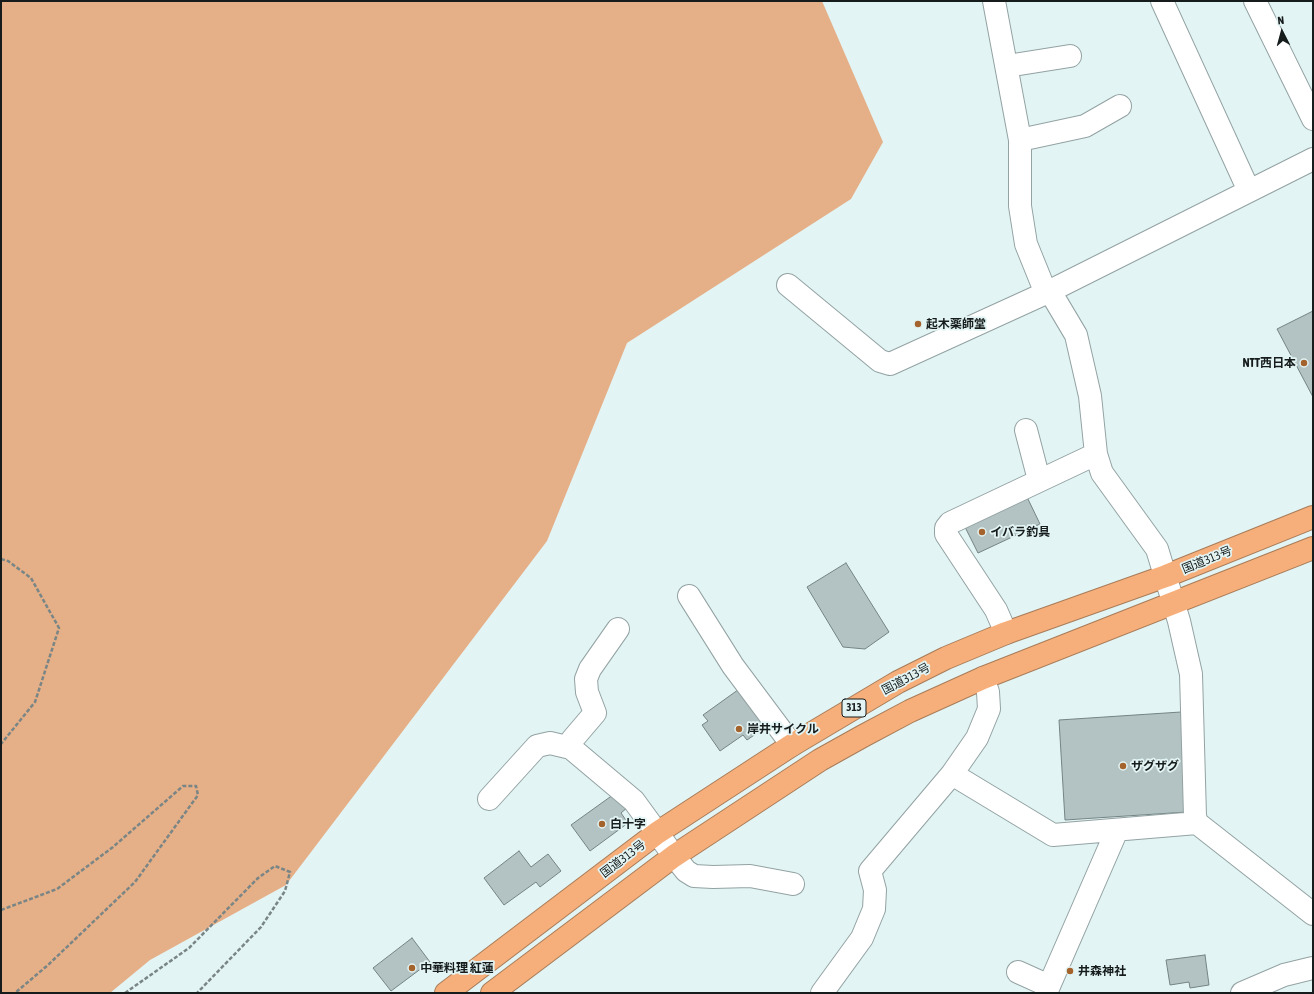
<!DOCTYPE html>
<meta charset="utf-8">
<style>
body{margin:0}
#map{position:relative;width:1314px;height:994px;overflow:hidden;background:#e3f4f4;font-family:"Asap Condensed",sans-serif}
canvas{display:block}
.frame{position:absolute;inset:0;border:2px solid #161c1c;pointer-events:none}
.north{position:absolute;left:1262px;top:12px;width:40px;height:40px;-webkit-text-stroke:3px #e3f4f4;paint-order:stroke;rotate:354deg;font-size:11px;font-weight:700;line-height:16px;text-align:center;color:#161c1c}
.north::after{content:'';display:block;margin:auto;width:14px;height:18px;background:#161c1c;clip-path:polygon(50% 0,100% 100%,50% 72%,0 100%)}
</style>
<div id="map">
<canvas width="1314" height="994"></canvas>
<div class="frame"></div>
<div class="north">N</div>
</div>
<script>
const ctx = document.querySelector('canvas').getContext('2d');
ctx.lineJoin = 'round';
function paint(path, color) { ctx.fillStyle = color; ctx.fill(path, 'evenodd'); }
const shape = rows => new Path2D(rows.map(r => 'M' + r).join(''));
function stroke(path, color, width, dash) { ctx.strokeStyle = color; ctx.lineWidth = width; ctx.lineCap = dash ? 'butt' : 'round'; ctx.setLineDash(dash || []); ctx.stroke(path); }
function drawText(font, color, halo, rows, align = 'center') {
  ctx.font = font + ' "Asap Condensed","Noto Sans JP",sans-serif'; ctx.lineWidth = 3.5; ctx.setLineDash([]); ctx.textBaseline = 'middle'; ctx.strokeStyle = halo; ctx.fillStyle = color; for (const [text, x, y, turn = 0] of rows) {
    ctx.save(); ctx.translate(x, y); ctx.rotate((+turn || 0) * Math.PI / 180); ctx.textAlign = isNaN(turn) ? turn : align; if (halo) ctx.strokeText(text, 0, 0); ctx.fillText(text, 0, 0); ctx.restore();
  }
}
paint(shape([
 [1,1,822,1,883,142,851,199,627,343,547,541,286,885,150,960,110,993,1,993]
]), '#e5af87');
const building = shape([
 [1313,311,1313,397,1277,329,1313,311],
 [1027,497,1040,524,978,553,964,525,1027,497],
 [846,563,889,632,865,649,843,647,807,587,846,563],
 [742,687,769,725,747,740,743,735,720,751,702,725,708,721,703,715,742,687],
 [1181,712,1187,812,1065,820,1059,720,1181,712],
 [617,792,628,807,621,813,628,823,590,851,571,825,617,792],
 [519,851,531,867,548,854,561,871,540,887,536,882,504,905,484,878,519,851],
 [412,938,430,962,391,991,373,968,412,938],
 [1205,955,1209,985,1190,988,1189,982,1170,985,1166,960,1205,955]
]);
paint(building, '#b3c2c3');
stroke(building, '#748383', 1);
const street = shape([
 [994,1,1020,140,1020,206,1026,244,1043,286,1054,298,1076,335,1090,396,1096,454,1102,473,1157,549,1179,621,1191,674,1195,816,1197,823,1313,914],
 [1162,1,1249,191],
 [1255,1,1313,119],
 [1007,66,1070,56],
 [1020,140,1085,126,1120,106],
 [788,285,880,361,890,364,1048,292,1313,159],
 [1026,430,1039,480],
 [689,596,733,666,792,745],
 [1006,633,996,610,946,534,946,528,950,523,1096,454],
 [571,748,572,740,595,713,587,692,586,679,590,669,618,629],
 [952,774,1053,835,1197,823],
 [489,799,537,746,550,743,571,748,634,801,674,856,686,871,694,876,713,877,750,876,793,884],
 [1018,972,1049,986],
 [822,993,862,938,874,909,875,890,870,871,952,774,977,738,989,709,988,692,983,678],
 [1046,993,1117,830],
 [1242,993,1284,975,1313,968]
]);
const highway = shape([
 [446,993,657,833,792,745,898,682,946,658,1006,633,1166,576,1313,517],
 [492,993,674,856,820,760,863,736,910,711,983,678,1313,548]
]);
stroke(street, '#93a2a2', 24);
stroke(highway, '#a87c59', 24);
stroke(shape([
 [1,559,8,561,31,578,59,628,35,702,1,744],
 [1,910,57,889,113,847,183,786,196,786,198,795,135,882,48,965,15,993],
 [125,993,189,948,258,878,275,866,290,872,285,891,261,927,197,993]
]), '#7a8585', 2.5, [4, 2]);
stroke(street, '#fff', 22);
stroke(highway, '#f6af7a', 22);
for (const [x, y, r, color] of [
 [918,324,4,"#a4632d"],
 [1304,363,4,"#a4632d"],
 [982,532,4,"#a4632d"],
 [739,729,4,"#a4632d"],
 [1123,766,4,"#a4632d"],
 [602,824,4,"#a4632d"],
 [412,968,4,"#a4632d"],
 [1070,971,4,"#a4632d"]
]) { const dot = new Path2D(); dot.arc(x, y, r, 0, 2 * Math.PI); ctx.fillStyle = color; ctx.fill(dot); stroke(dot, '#e3f4f4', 1.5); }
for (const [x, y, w] of [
 [854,708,24]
]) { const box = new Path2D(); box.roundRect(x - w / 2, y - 9, w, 18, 3); ctx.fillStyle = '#e3f4f4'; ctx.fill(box); stroke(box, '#161c1c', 1); }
drawText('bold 11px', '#161c1c', null, [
 ["313",854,708]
]);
drawText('bold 12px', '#161c1c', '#e3f4f4', [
 ["起木薬師堂",926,324],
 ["NTT西日本",1296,363,"right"],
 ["イバラ釣具",990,532],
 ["岸井サイクル",747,729],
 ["ザグザグ",1131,766],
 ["白十字",610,824],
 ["中華料理 紅蓮",420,968],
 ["井森神社",1078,971]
], 'left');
drawText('12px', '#161c1c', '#e3f4f4', [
 ["国道313号",1207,560,-22],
 ["国道313号",906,679,-28],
 ["国道313号",623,859,-37]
]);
</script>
